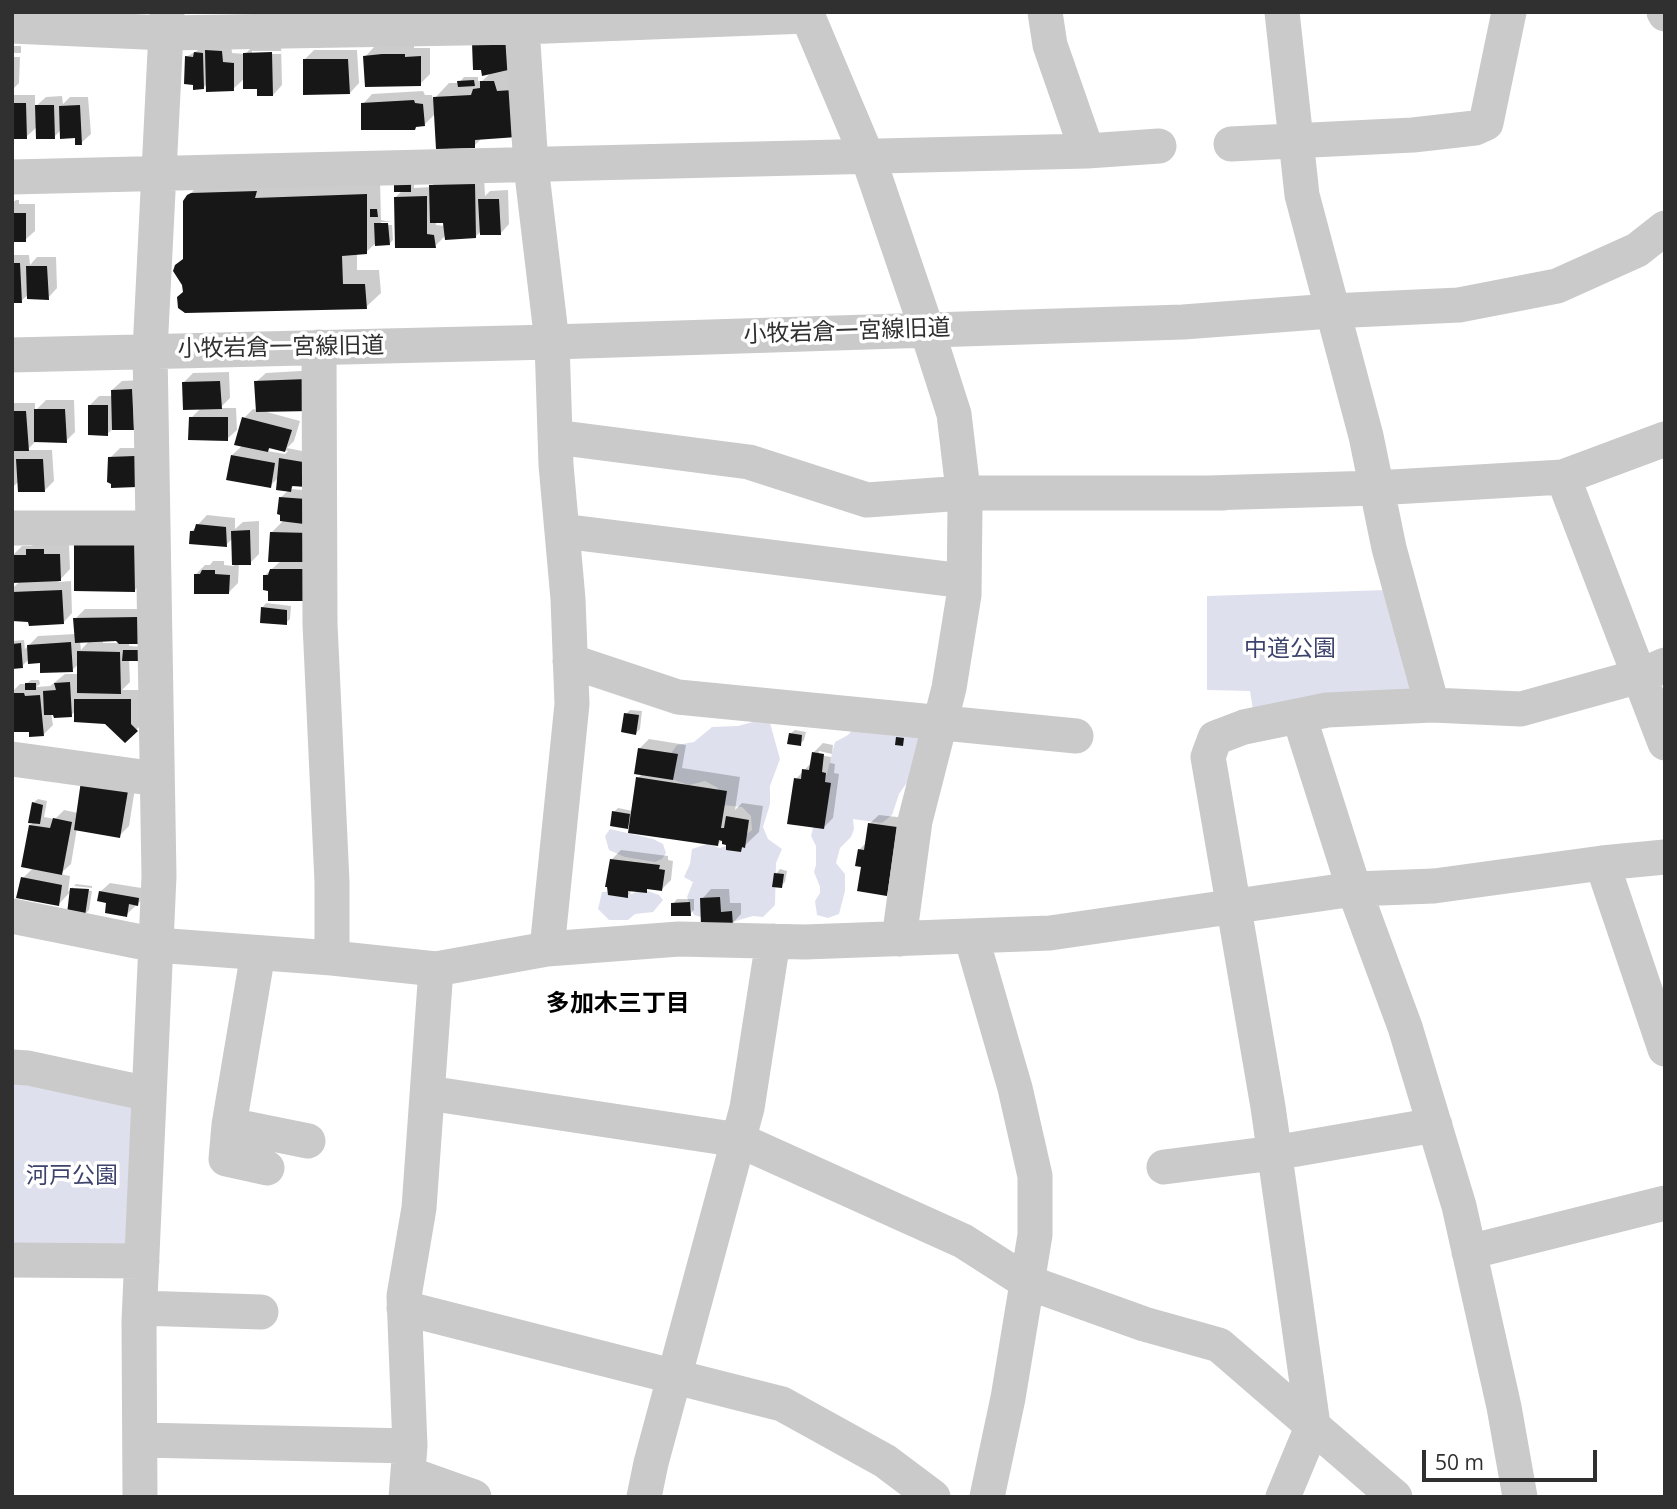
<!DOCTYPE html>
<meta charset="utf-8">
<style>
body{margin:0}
#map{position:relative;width:1677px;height:1509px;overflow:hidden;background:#fff;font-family:"Open Sans",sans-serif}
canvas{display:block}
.frame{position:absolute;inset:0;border:14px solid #303030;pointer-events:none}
.scale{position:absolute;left:1422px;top:1450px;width:175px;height:32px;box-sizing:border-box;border:4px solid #303030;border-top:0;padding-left:9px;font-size:21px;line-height:24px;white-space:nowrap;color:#303030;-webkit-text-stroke:5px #fff;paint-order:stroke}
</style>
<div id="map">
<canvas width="1677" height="1509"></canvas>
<div class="frame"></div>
<div class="scale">50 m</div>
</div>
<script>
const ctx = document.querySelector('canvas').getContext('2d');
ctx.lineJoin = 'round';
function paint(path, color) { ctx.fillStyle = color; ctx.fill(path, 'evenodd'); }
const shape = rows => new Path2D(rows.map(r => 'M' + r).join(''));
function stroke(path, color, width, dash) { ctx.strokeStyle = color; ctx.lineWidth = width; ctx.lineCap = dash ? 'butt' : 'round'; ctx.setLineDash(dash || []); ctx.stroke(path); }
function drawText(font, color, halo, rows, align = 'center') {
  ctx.font = font + ' "Open Sans","Noto Sans JP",sans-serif'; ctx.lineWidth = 7; ctx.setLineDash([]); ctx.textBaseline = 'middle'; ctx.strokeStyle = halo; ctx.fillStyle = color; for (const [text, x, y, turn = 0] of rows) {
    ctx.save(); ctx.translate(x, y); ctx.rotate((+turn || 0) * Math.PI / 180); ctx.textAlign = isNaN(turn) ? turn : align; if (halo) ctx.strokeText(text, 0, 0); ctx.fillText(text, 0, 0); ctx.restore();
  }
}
paint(shape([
 [1386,590,1416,700,1253,710,1250,691,1207,690,1207,596],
 [753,722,770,723,780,759,770,786,770,804,763,827,768,839,782,849,776,863,775,905,763,917,753,916,725,924,694,915,687,897,693,882,684,877,690,864,692,849,707,844,720,848,735,843,752,830,751,816,742,807,722,805,718,788,705,781,689,785,668,778,669,756,677,745,694,742,712,727,738,726],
 [858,724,924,734,913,774,899,794,892,815,882,823,853,819,854,829,851,837,840,848,836,863,845,874,845,891,839,914,828,918,817,915,815,901,820,893,820,887,814,872,816,865,816,846,811,836,835,742,848,735],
 [610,829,653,839,663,844,666,853,662,859,655,862,625,857,609,850,605,836],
 [642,889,659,895,663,900,653,912,635,914,628,920,609,920,598,909,602,892,623,891,632,894],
 [12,1080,134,1107,131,1246,12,1247]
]), '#dee1ed');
paint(shape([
 [515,34,530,121,482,138,474,146,436,113,424,125,363,104,372,94,423,91,425,95,432,95,433,100,449,83,459,83,464,77,478,77,478,81,482,81,492,72],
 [231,42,232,53,245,54,255,44,281,44,282,85,273,95,245,78,233,89,208,83,203,88,186,57,200,49],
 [252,51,281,51,281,54,252,54],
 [393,45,414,45,414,48,430,48,430,74,420,84,365,57,374,47],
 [12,46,21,46,21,53,12,53],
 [314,50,357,50,359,83,350,93,304,60],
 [12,57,20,57,19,83,12,90],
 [12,95,35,95,35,107,46,97,62,96,63,104,70,97,88,97,91,134,81,143,76,136,61,130,54,137,38,126,26,137,12,138],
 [484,175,485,196,490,191,508,190,509,224,500,234,481,231,476,236,446,235,435,246,395,198,414,178,414,188,431,187,440,176],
 [436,221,445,221,445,226,436,225],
 [380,180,381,220,392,222,381,222,381,225,392,225,393,240,389,244,375,244,366,252,357,253,357,270,379,270,381,293,366,307,185,291,188,196,203,181],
 [16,200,19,200,19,204,35,204,35,231,25,240,12,240,12,203],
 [12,255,29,255,30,265,37,257,56,257,57,288,48,298,29,294,21,301,12,301],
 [317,370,263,411,300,421,294,441,287,448,317,454,291,489,315,491,318,560,270,590,264,576,282,560,272,532,284,520,280,498,289,490,279,477,270,486,232,455,243,445,244,418,253,409,257,410,256,382,266,373],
 [271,447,288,451,285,454,267,451],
 [229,372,230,398,220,408,236,408,237,430,227,439,191,418,201,408,184,382,193,373],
 [141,380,134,429,113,429,107,434,90,405,99,396,113,396,112,390,122,381],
 [46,400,74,400,75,432,66,441,37,440,27,450,52,450,54,481,44,491,19,481,13,487,12,405,14,403,35,403,35,411],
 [120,448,144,448,113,483,110,458],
 [207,515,235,518,235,529,243,522,259,521,259,554,250,563,239,563,238,583,229,592,196,574,205,565,210,565,213,561,224,561,224,565,234,566,233,538,226,545,192,531],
 [148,525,149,576,135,590,76,589],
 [37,541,69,545,70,569,58,582,71,581,72,613,63,623,12,620,12,589,20,581,13,555,22,546,32,546],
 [266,603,291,606,290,619,286,623,262,608],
 [85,609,147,609,129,642,129,646,143,647,129,659,130,682,122,690,140,690,146,720,125,741,106,722,76,711,71,715,51,713,53,725,43,735,30,730,12,712,12,692,20,684,26,684,31,680,39,680,40,684,36,687,50,686,65,674,79,674,79,664,72,670,29,659,22,666,12,667,12,641,24,640,25,649,38,636,76,634,75,619],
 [116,639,121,643,103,643,103,640],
 [90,640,81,650,80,641],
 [630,710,642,711,640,729,636,733,626,714],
 [795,730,806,732,804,740,800,744,790,734],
 [649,739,686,745,682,768,740,777,735,810,742,803,763,806,759,832,740,850,724,838,718,844,631,823,627,827,614,812,618,808,633,811,638,778,642,774,639,749],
 [823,743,833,745,832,754,819,751,819,755,831,757,830,763,835,764,834,773,839,774,833,818,823,828,796,779,812,762,813,753],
 [137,776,129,826,119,836,77,828,71,864,60,874,70,876,68,892,73,887,73,890,92,891,89,910,85,914,71,891,58,905,23,878,33,868,30,825,34,822,33,803,38,799,47,801,44,817,55,819,64,810,78,813],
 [879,815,906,818,896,884,887,894,862,865,859,850,867,842,869,824],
 [621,850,668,856,668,860,673,861,671,880,662,889,633,889,627,896,611,860],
 [780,869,787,871,785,882,781,886,776,874],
 [110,883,148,889,147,895,126,915,108,902,100,892],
 [76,884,92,886,92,888,74,886],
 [711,889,729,889,730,903,741,903,741,914,732,924,702,899],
 [677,899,694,899,694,910,690,914,673,904]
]), '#0003');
paint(shape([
 [472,43,506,43,508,70,482,76,481,70,473,70],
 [205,50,222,51,223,62,234,63,234,91,206,92],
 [194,52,203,53,204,89,193,90,193,85,184,84,185,56,193,57],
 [272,52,273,96,257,96,257,89,243,89,243,53],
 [382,54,405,54,405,57,421,56,421,86,365,87,363,56],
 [303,59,348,59,350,94,303,95],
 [474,80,475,86,458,87,457,81],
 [480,81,494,81,497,91,513,90,517,137,475,140,475,148,436,149,433,97,471,95,473,89,480,88],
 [414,100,415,103,423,104,425,126,416,127,415,130,361,130,361,103],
 [12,103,26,103,27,139,12,139],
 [35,105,54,105,55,139,36,139],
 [80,105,82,145,75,145,75,138,60,139,59,106],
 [394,182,411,182,411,192,394,192],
 [475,184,476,238,445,240,443,223,430,223,429,185],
 [257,191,255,198,367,194,367,254,342,256,343,284,365,284,367,309,185,313,178,308,177,297,183,292,182,285,173,271,175,265,183,259,183,201,187,195,191,193],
 [427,196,427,234,434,235,436,248,395,248,394,197],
 [478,199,499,199,501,235,480,235],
 [370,209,377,209,378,217,370,217],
 [12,213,26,213,26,242,12,242],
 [374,223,388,223,390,245,375,246],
 [12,263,20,263,22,303,12,303],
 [26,266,47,266,49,300,27,299],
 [307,379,311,411,256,412,254,381],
 [220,381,222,409,183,410,182,382],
 [132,389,134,430,112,430,111,390],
 [88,405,108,405,108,436,88,435],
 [34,409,65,409,67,443,34,442],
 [12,411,26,411,29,451,12,451],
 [189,417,228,417,228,441,188,440],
 [242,417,292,430,285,452,269,448,268,452,234,445],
 [231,455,275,463,271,488,226,480],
 [135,456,137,487,111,488,111,484,107,482,108,457],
 [279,458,309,463,306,487,292,486,291,492,276,490],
 [16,459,43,459,45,492,18,492],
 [279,497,306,499,304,524,280,521,280,515,277,514],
 [196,524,226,527,227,547,189,544,190,531,194,531],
 [250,530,251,565,232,565,231,531],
 [270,532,310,533,311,562,268,562],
 [134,539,135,592,74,591,74,541],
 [26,549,44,549,44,554,60,554,61,581,12,583,12,555,26,555],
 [270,569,309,569,310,601,268,601,268,591,263,590,263,575,268,575],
 [202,570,215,570,215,574,230,575,229,594,194,594,194,574,200,574],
 [62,590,64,624,29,626,28,622,12,621,12,592],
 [261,607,287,610,287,625,260,623],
 [138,617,139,644,119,644,116,641,75,643,73,618],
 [71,642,73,672,40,673,40,663,28,664,27,645],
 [21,643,23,668,12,669,12,644],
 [123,650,139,650,141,661,122,661],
 [77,651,120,652,121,694,77,693],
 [70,682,72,717,54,718,53,715,44,715,43,691,56,690,54,683],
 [25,683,36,683,36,690,25,690],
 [12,693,24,693,25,696,40,695,44,736,29,737,29,732,12,732],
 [74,699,131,699,131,724,138,731,125,743,105,724,74,722],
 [624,713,639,715,636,735,621,732],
 [789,733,802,735,801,746,787,744],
 [896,737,904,738,903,746,895,745],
 [638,748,678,754,673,780,634,774],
 [812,752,824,754,822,772,826,773,825,782,831,783,824,829,787,824,794,778,801,779,802,769,809,770],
 [636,777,727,791,721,828,724,828,726,816,749,820,745,848,742,847,741,852,726,850,726,845,722,844,722,841,719,840,718,846,628,833],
 [81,781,129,785,120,838,74,830],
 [32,802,43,805,40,824,28,823],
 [612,811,630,814,628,829,610,826],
 [53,818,72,822,62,875,21,867,29,825,50,828],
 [868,823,897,827,887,896,857,891,861,867,855,866,858,849,864,850],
 [610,859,660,865,659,869,665,870,662,891,647,889,647,893,628,891,628,898,608,895,607,887,605,887],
 [774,873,784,874,782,888,772,887],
 [21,877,62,885,59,906,16,898],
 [70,888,89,889,85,916,67,914],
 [99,891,139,898,138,906,129,904,127,917,105,913,106,903,97,901],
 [720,897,721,912,732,911,733,926,701,925,700,898],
 [690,902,691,916,671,916,671,903]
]), '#171717');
stroke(shape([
 [521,12,531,166,552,342,556,465,568,599,572,704,547,949],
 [806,12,871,166,927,330,954,414,965,507,964,595,949,688,915,821,899,939],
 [1282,12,1302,195,1366,436,1389,548,1432,705],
 [1664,12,1665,14],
 [12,26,166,33,522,27,807,16],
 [1231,144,1413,135,1475,128,1486,123,1509,12],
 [1087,151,1159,146],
 [12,177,1087,151,1050,45,1045,12],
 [319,347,320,624,332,882,332,958],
 [12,355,552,342,1183,322,1331,311,1459,305,1557,286,1637,250,1665,228],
 [555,437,749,462,867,500,963,493,1223,493,1208,493],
 [1563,477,1665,743],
 [1208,493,1376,488,1563,477,1665,439],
 [12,528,153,528],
 [562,531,964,581],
 [570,661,678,697,1076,736],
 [1299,716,1354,889,1405,1027,1459,1206,1504,1407,1520,1497],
 [12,759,157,779],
 [1602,863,1665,1049],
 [12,916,156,945,332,958,436,969,547,949,679,939,805,942,1050,933,1354,889,1434,886,1602,863,1665,857],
 [971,936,1015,1088,1035,1176,1035,1235,1008,1398,987,1497],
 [258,953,229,1125,226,1159,267,1168],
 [12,1067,28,1068,149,1094],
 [428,1093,739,1140,963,1241,1027,1282,1144,1324,1219,1345,1395,1497],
 [229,1125,308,1141],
 [1164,1167,1274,1153,1435,1125],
 [1469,1252,1665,1203],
 [12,1260,142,1261],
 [140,1308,261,1312],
 [404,1308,782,1404,885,1461,933,1497],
 [140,1440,410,1446],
 [409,1474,474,1497],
 [140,1497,139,1321,159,876,150,351,167,12],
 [406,1497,410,1446,404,1296,419,1208,436,969],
 [644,1497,651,1463,747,1108,773,941],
 [1283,1497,1313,1425,1268,1107,1208,757,1215,738,1244,727,1327,710,1432,705,1521,709,1640,676,1665,665]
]), '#cacaca', 35);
drawText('23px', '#303030', '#fff', [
 ["小牧岩倉一宮線旧道",847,332,-2],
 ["小牧岩倉一宮線旧道",281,348,-1]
]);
drawText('23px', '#3d436c', '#fff', [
 ["中道公園",1290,649],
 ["河戸公園",72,1176]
]);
drawText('bold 24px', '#000', '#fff', [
 ["多加木三丁目",618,1004]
]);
</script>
